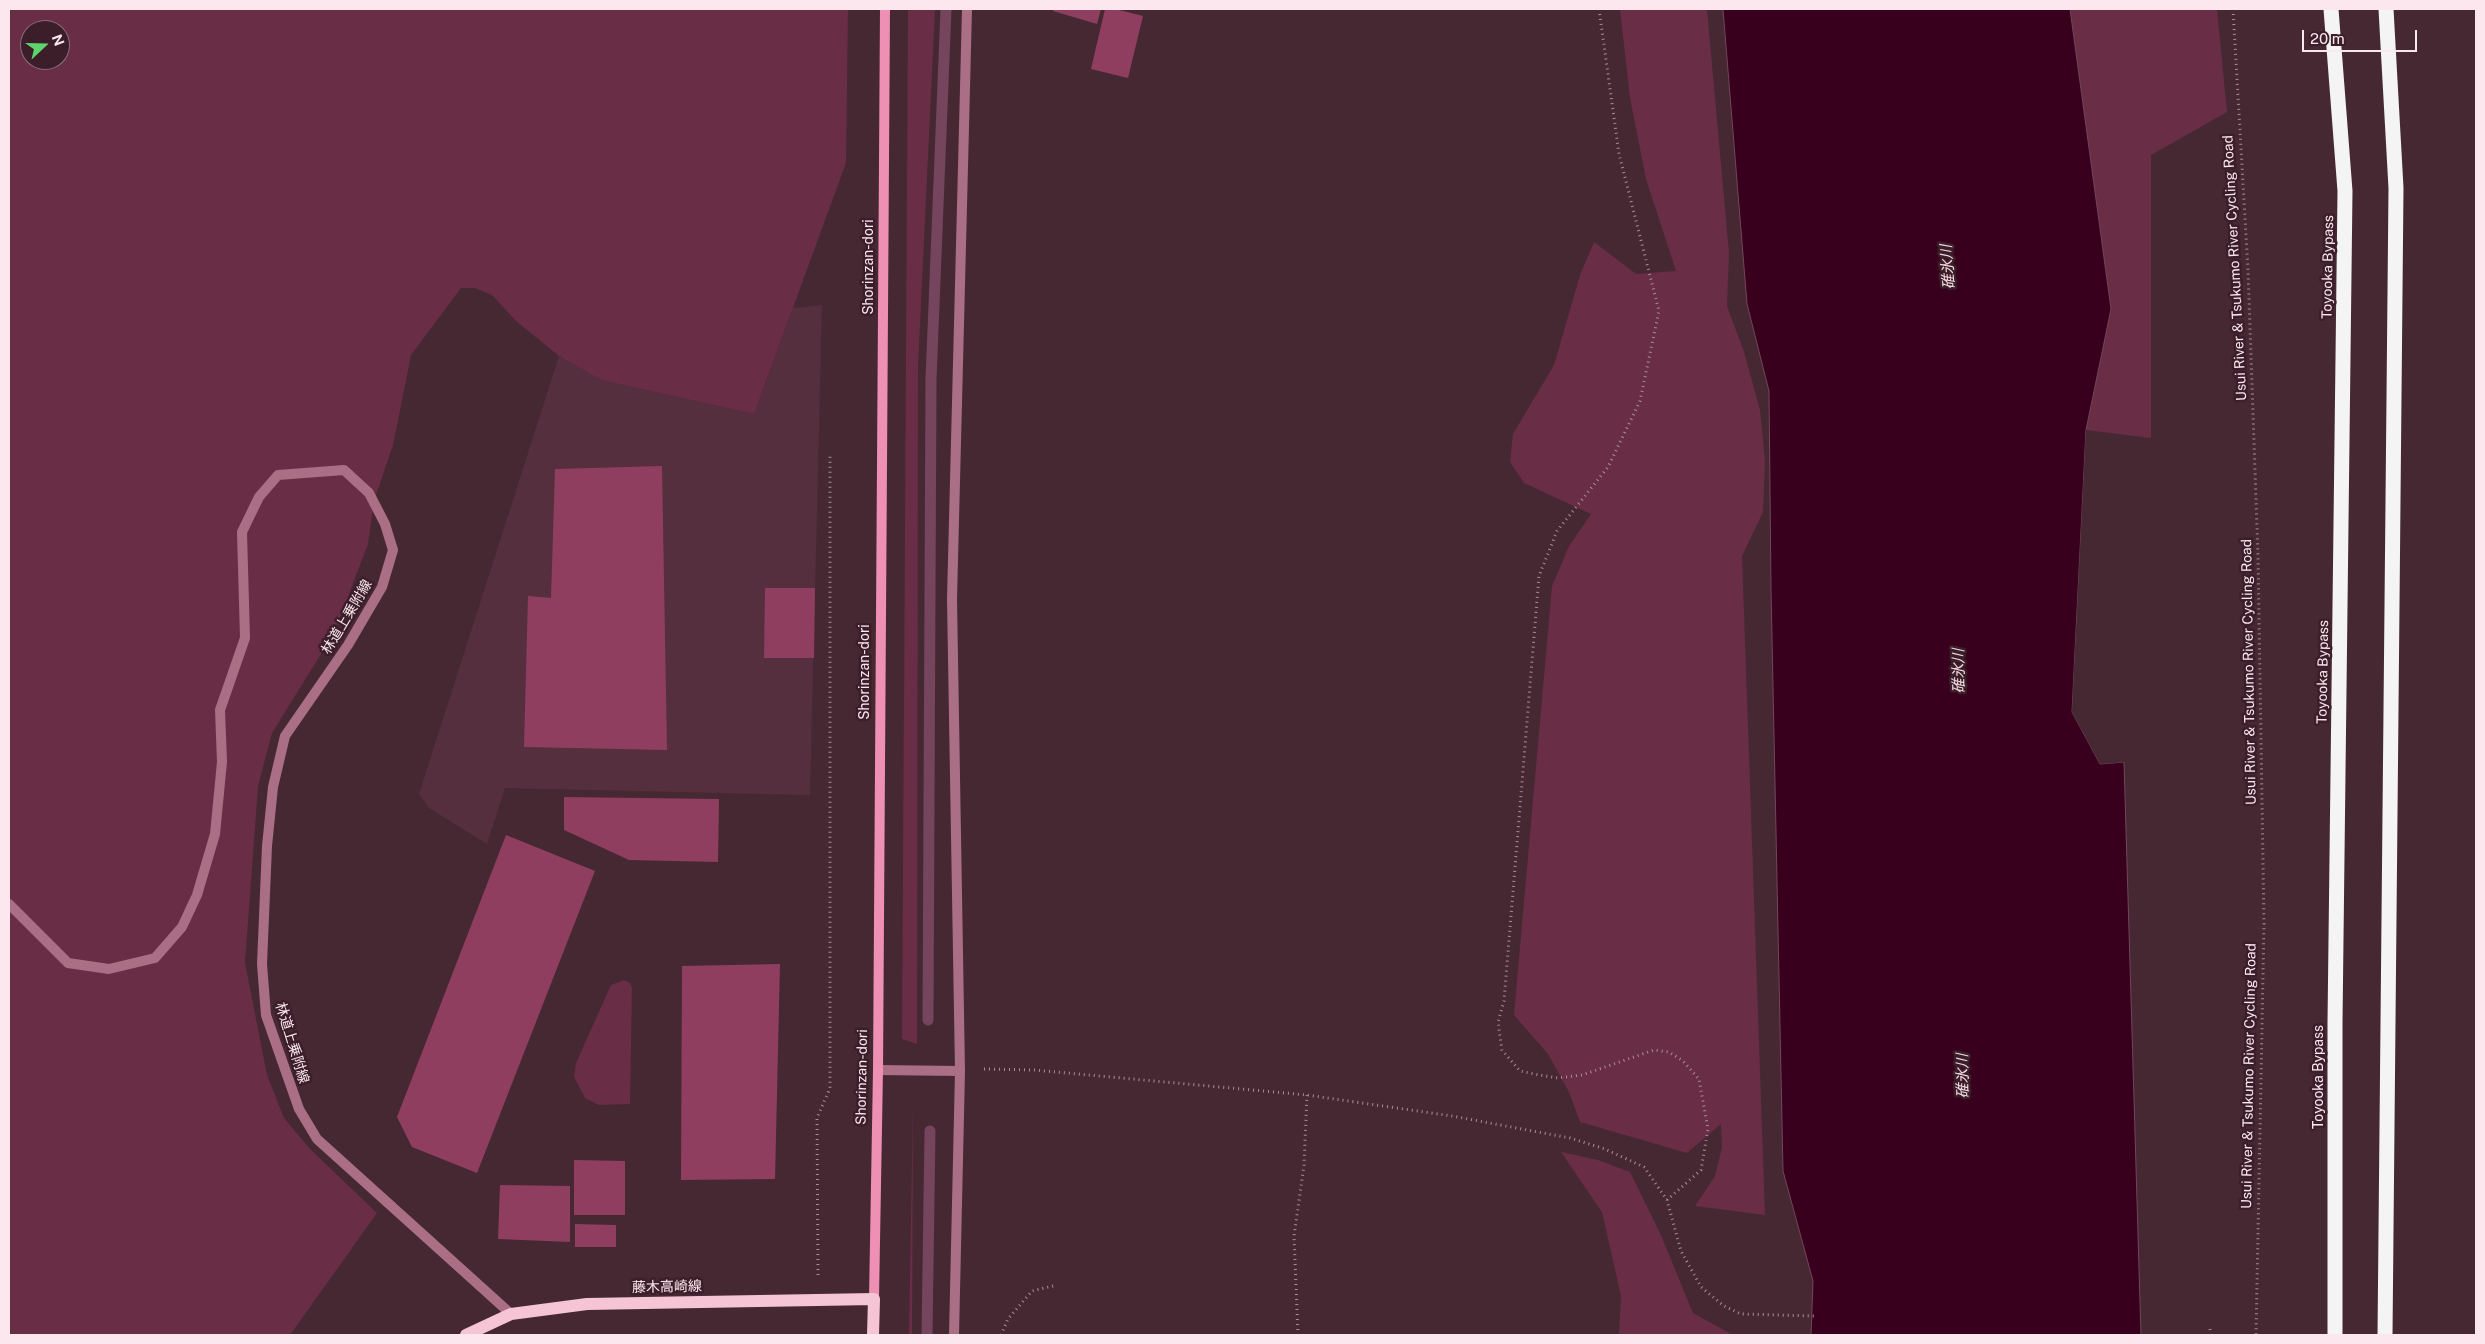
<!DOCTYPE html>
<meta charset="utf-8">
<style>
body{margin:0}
#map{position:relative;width:2485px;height:1344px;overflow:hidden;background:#462833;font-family:"Public Sans",sans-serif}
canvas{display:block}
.frame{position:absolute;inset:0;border:10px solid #fce7ee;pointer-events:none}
.north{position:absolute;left:20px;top:20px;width:50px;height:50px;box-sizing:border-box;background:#3b1e29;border:1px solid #886e78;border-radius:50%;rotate:69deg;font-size:14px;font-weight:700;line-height:20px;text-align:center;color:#fce7ee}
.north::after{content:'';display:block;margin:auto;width:18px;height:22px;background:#5ed56c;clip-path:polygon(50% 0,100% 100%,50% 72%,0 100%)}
.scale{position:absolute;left:2302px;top:30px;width:115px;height:22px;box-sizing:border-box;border:2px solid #fce7ee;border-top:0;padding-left:6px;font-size:15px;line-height:18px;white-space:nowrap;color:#fce7ee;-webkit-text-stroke:4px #3b1e29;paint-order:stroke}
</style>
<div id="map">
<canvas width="2485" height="1344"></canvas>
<div class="frame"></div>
<div class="north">N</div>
<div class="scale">20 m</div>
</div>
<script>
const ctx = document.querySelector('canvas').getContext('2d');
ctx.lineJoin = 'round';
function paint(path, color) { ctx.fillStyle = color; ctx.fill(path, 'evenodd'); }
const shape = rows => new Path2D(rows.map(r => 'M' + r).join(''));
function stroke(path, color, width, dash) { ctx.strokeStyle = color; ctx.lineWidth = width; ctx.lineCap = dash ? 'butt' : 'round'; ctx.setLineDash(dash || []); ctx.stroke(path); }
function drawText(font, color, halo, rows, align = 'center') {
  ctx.font = font + ' "Public Sans","Noto Sans JP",sans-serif'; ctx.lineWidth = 5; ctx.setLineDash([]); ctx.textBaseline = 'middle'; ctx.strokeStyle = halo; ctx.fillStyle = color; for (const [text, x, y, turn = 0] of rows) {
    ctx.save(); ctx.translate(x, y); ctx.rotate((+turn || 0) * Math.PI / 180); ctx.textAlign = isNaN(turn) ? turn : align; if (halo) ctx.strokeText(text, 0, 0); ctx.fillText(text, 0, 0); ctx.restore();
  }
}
paint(shape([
 [822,305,810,795,505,788,487,844,429,808,419,794,559,356,601,380,754,414,793,308]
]), '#552f3e');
paint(shape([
 [9,9,848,9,846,163,754,414,601,380,559,356,516,321,492,295,475,288,461,288,411,355,393,445,374,501,368,544,334,633,272,733,258,786,245,963,267,1075,284,1118,310,1149,377,1213,290,1335,9,1335],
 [30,30,60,30,60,60,30,60],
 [908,9,935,9,918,366,917,1044,902,1039],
 [1620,9,1707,9,1729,253,1727,306,1744,352,1760,410,1765,461,1763,512,1742,556,1765,1215,1695,1206,1715,1176,1722,1147,1721,1124,1687,1153,1580,1122,1569,1092,1548,1054,1514,1015,1552,586,1569,546,1591,514,1524,483,1510,462,1513,434,1554,365,1580,275,1594,242,1636,274,1676,271,1646,179,1630,98],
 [2070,9,2217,9,2227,112,2151,155,2151,438,2086,430,2111,309],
 [624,980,630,983,632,988,630,1104,599,1105,585,1098,574,1077,576,1063,611,985],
 [913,1103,912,1335,909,1335],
 [1561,1152,1598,1160,1630,1172,1660,1233,1693,1313,1733,1335,1619,1335,1621,1296,1602,1212]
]), '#692d46');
const water = shape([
 [1723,9,2070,9,2111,309,2086,430,2072,712,2100,764,2124,762,2141,1335,1811,1335,1813,1281,1783,1171,1771,590,1769,391,1747,304,1723,9]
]);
paint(water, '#39001d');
stroke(water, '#74455c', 1);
paint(shape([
 [2086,430,2089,430,2074,712,2101,762,2124,759,2126,762,2100,764,2072,712]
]), '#462833');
stroke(shape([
 [928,1020,931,379,946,9],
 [927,1335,930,1131]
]), '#74455c', 11);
paint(shape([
 [1053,9,1101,9,1097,24,1053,11],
 [1105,9,1115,9,1143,16,1128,78,1091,69],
 [662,466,667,750,524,747,528,596,551,598,555,469],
 [765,588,815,588,814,658,764,658],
 [564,797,719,799,718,862,629,860,564,830],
 [506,835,595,871,477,1173,412,1147,397,1117],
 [780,964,775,1179,681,1180,682,966],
 [574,1160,625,1161,625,1215,574,1215],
 [500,1185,570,1186,570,1242,498,1239],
 [575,1224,616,1225,616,1247,575,1247]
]), '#8f3e60');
stroke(shape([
 [1599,9,1619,154,1659,311,1640,401,1608,467,1557,531,1539,576,1504,1001,1498,1022,1502,1050,1520,1071,1539,1075,1558,1078,1582,1075,1654,1050,1669,1052,1683,1061,1699,1079,1708,1129,1701,1170,1667,1200],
 [2233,9,2248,270,2258,556,2264,924,2256,1335],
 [984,1069,1034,1070,1307,1095,1452,1116,1570,1138,1605,1149,1644,1167,1667,1200,1681,1251,1701,1287,1724,1306,1741,1314,1814,1316],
 [818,1275,817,1118,830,1088,830,455],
 [2210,1329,2211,1335],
 [1001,1335,1008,1319,1032,1291,1057,1285],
 [1298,1335,1294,1236,1304,1165,1307,1095]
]), '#a78e97', 3, [1, 4]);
stroke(shape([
 [954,1335,960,1071,952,599,967,9]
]), '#aa6f85', 10);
stroke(shape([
 [9,904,68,963,109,969,155,958,182,927,197,895,215,834,222,762,220,710,245,638,242,532,259,497,278,475,344,470,369,493,385,524,393,550,382,587,348,645,285,736,273,787,267,846,262,964,266,1015,299,1109,317,1139,511,1314],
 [878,1070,960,1071]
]), '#aa6f85', 10);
stroke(shape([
 [874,1299,878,1070,885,9]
]), '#ed90b3', 10);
stroke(shape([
 [466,1335,511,1314,587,1304,874,1299,873,1335]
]), '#f6c5d5', 12);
stroke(shape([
 [2331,9,2345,191,2335,1022,2335,1335],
 [2385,1335,2396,188,2386,9]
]), '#f4f4f4', 15);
drawText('14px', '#fce7ee', '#3b1e29', [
 ["Shorinzan-dori",869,267,-90],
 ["Toyooka Bypass",2328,267,-89],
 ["Usui River & Tsukumo River Cycling Road",2235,268,-93],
 ["林道上乗附線",347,617,-59],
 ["Shorinzan-dori",865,672,-90],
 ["Usui River & Tsukumo River Cycling Road",2249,672,-91],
 ["Toyooka Bypass",2323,672,-89],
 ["林道上乗附線",292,1043,73],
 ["Usui River & Tsukumo River Cycling Road",2249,1076,-89],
 ["Shorinzan-dori",862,1077,-89],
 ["Toyooka Bypass",2319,1077,-90],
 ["藤木高崎線",667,1287,-1]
]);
drawText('italic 15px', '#f3dbe3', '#3b1e29', [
 ["碓氷川",1948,267,-94],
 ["碓氷川",1959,671,-91],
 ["碓氷川",1963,1076,-91]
]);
</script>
